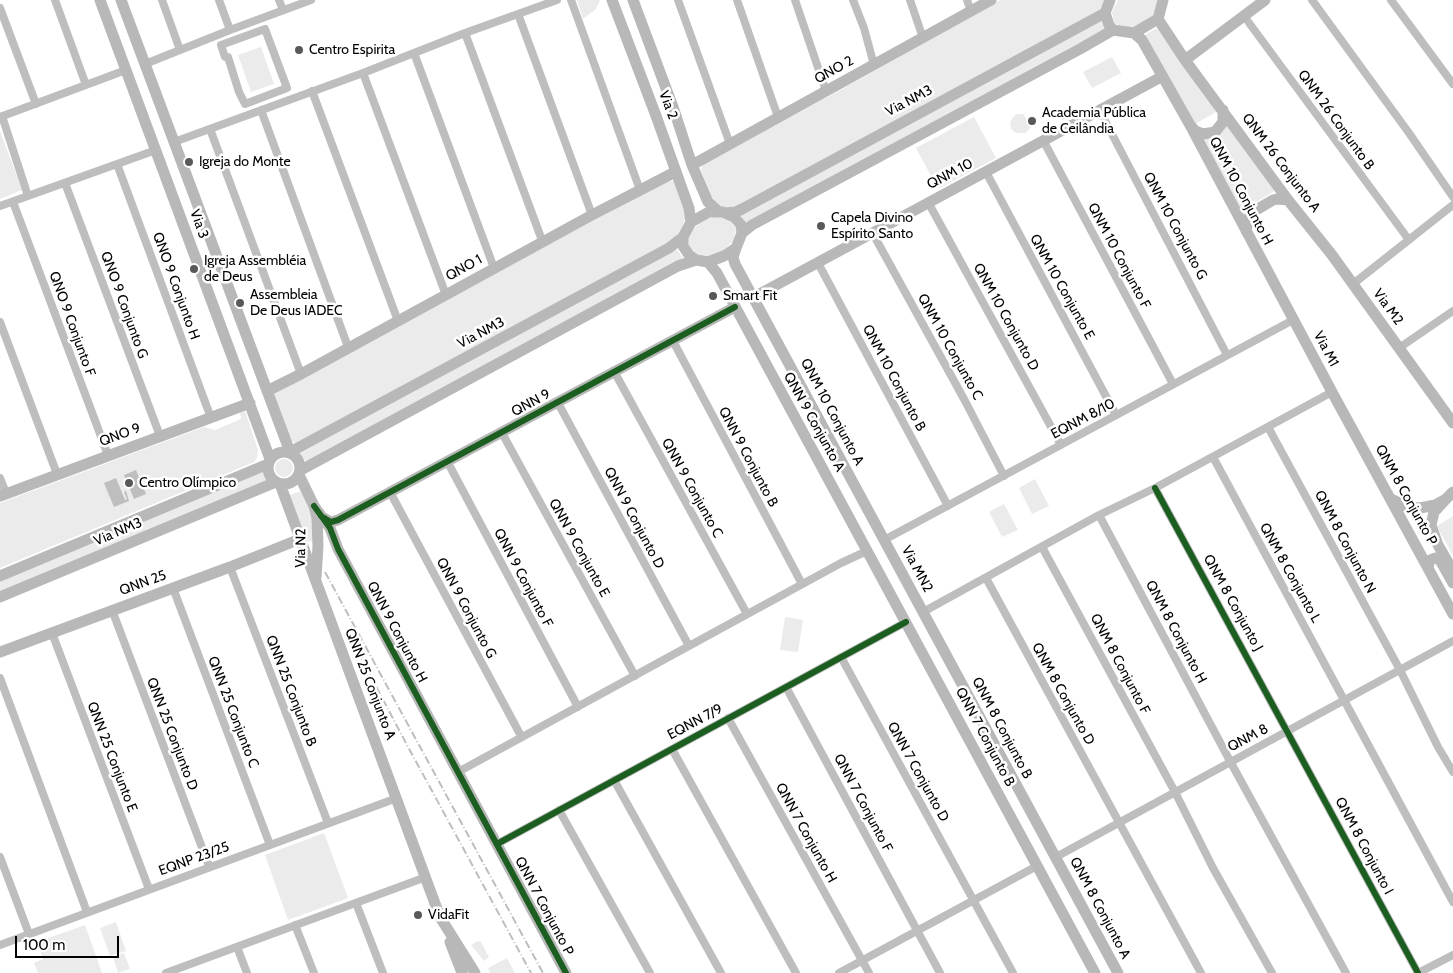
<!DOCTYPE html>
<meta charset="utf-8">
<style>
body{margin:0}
#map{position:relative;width:1453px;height:973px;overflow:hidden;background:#fff;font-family:Cabin,sans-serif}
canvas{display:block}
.scale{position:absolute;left:15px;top:936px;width:104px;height:22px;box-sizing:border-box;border:2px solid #000;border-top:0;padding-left:6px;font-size:15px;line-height:18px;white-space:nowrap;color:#000;-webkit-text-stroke:4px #fff;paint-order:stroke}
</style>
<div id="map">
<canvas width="1453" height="973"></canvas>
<div class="scale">100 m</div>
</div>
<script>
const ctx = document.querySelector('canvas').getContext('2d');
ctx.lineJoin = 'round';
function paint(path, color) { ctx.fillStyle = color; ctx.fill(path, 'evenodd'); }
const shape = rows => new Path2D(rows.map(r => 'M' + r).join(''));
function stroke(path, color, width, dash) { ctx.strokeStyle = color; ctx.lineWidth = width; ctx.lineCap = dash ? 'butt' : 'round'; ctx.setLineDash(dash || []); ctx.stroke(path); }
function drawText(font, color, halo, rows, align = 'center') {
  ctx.font = font + ' Cabin,sans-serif'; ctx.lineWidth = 5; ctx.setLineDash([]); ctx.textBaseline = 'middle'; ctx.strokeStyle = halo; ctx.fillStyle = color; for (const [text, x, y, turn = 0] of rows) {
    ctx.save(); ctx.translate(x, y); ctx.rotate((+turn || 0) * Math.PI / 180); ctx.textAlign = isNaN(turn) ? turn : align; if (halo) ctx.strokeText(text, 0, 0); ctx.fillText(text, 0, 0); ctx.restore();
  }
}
paint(shape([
 [577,0,600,0,596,9,583,19],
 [1000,0,1106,0,1099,11,736,207,727,208,719,206,714,202,701,170,703,164,837,92],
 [1118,0,1159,0,1158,10,1151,19,1131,28,1120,27,1114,22,1112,12],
 [1101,20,1107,30,746,225,740,214],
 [1157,28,1215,106,1216,112,1195,124,1143,36],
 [261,47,274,84,251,92,238,55],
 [1112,57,1121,73,1092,88,1083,72],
 [1016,114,1023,114,1031,127,1026,133,1016,133,1011,129,1010,122],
 [974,117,996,158,938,189,916,148],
 [1229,125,1276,190,1240,212,1203,141],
 [0,131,22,190,0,199],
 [676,180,684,201,685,219,681,230,669,244,295,443,290,440,273,394,663,183],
 [722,216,728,219,736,229,734,239,729,245,720,253,707,257,700,256,689,248,688,236,695,227,707,219],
 [677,249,683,259,308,461,304,460,299,453],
 [245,411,258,450,257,458,254,462,0,568,0,503,204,427,215,430,241,419,240,413],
 '275 468a9 9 0 1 1 18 0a9 9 0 1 1-18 0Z',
 [265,469,269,481,0,593,0,579],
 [1035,479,1049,506,1032,514,1019,488],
 [302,491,311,507,315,542,306,541,289,495],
 [1004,504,1018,530,1002,537,989,512],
 [1453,516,1453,556,1437,526],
 [785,617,803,620,798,652,780,650],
 [324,833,348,898,288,920,265,855],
 [116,922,126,951,110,956,100,928],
 [85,925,102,973,38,973,34,963,43,959,37,942],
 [478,941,481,942,489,957,484,961,471,945],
 [124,953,130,969,118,973,113,957],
 [507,958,515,973,490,973,488,968]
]), '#ebebeb');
paint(shape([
 [136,470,146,494,134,499,124,475],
 [116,478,125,500,127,499,124,492,126,491,129,501,114,507,104,483]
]), '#bebebe');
stroke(shape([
 [55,0,86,85],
 [162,0,180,50],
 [219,0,230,30],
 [279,0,283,10],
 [571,0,640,190],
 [678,0,730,144],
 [737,0,778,117],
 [795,0,826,91],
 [853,0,864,28,874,65],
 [910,0,923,38],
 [967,0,971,11],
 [1312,0,1409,133,1453,197],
 [1391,0,1453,84],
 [0,8,36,104],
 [518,14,592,215],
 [1244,16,1409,240],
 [265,29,287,88,245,104,239,92,228,57,225,57,221,45,265,29],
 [465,33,543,243],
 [414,53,494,268],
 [145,64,230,30,311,0],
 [363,73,446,295],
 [312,91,398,321],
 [261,110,348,347],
 [1100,111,1227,355],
 [2,116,28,196],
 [0,117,126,70],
 [210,129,301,374],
 [1043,140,1173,384],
 [174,142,363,73,465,33,557,0],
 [117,164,211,418],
 [986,172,1116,415],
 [65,183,160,436],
 [13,202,108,455],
 [928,202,1061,445],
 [0,206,156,150],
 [872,232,964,399,1004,476],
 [818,263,948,506],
 [1353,284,1453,205],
 [0,322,57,474],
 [673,341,802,584],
 [1399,348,1453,311],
 [615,373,747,614],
 [558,403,689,646],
 [1268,427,1400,670,1438,747,1453,772],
 [502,433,635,676],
 [1213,457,1453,902],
 [447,461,578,707],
 [0,478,6,493],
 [1155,488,1418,973],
 [390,492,521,736],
 [1099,515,1230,761,1346,973],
 [884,540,1293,320],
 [1042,547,1175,792,1213,868,1272,973],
 [230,567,328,823],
 [986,578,1201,973],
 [173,588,270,845],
 [112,610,209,866],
 [923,612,1099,515,1155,488,1332,392],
 [52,633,149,889],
 [841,657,1013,973],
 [0,678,87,912],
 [786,687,940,973],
 [728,718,869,973],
 [672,749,796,973],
 [458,772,841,563,867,551],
 [614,780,721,973],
 [559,810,650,973],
 [497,844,906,622],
 [0,857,29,934],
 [1056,857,1453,641],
 [356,903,383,973],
 [295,925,314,973],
 [0,945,397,798],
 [237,947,247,973],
 [166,973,426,877],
 [839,973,1037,866],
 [1418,973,1453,955]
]), '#bebebe', 8);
stroke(shape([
 [100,0,270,459],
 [121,0,290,452,669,248,683,237],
 [612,0,655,113,689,208,691,222],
 [633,0,673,107,692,165,708,202,718,211],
 [1110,0,1105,13,1109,25,1113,30,1134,33,1158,19,1163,0],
 [1158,19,1185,60,1288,200,1332,255,1453,423],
 [1134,33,1142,40,1190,125,1332,392,1453,614],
 [1185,60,1265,0],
 [1191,126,1195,131,1203,134,1215,132,1223,122,1223,110],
 [692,165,991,0],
 [726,213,736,212,744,208,1105,13],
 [1246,231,1249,217,1256,210,1273,200,1277,199,1288,200],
 [742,233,741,225,734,217,723,212,709,212,691,222,683,237,683,246,689,255,696,260,708,262,724,256,736,248,742,233,752,225,1080,49,1113,30],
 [736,248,733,257,735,264,1118,973],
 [708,262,717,273,1095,973],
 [754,297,1161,77],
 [267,391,301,374,592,215,675,172],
 '268 468a16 16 0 1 1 32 0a16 16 0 1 1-32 0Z',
 [301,470,678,266,696,260],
 [299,475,314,506,317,518,318,546,316,577],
 [280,484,440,917,475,973],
 [0,496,250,403],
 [1391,499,1406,506,1420,508,1435,505,1446,499,1453,492],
 [1446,499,1434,512,1431,525,1438,545,1453,571],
 [314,506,330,528,338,549,566,973],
 [322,517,331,522,338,520,735,307],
 [1428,567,1430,560,1435,558,1440,560,1453,583],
 [0,576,268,464],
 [0,597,276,482],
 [0,652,230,567,300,539],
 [450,942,462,973]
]), '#b8b8b8', 11);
stroke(shape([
 [325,572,543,973],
 [350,637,407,745,531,973]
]), '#bebebe', 2, [8, 2.5, 1, 2.5]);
stroke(shape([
 [1155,488,1418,973],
 [314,506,330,528,338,549,566,973],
 [321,516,331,522,338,520,735,307],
 [497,844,906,622]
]), '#1b5e20', 6);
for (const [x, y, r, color] of [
 [299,50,5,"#595959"],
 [1032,121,5,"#595959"],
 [189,162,5,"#595959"],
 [821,226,5,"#595959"],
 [194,269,5,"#595959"],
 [713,296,5,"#595959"],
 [240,303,5,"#595959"],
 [129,483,5,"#595959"],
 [418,915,5,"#595959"]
]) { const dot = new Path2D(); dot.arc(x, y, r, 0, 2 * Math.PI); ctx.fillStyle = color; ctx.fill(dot); stroke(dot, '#fff', 2); }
drawText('14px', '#000', '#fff', [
 ["Centro Espirita",309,50],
 ["Academia Pública",1042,113],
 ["de Ceilândia",1042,129],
 ["Igreja do Monte",199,162],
 ["Capela Divino",831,218],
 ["Espírito Santo",831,234],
 ["Igreja Assembléia",204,261],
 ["de Deus",204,277],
 ["Assembleia",250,295],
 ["De Deus IADEC",250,311],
 ["Smart Fit",723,296],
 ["Centro Olímpico",139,483],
 ["VidaFit",428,915]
], 'left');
drawText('14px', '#000', '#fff', [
 ["QNO 2",834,70,-29],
 ["Via NM3",909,101,-28],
 ["Via 2",668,105,70],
 ["QNM 26 Conjunto B",1336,120,54],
 ["QNM 26 Conjunto A",1281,163,53],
 ["QNM 10",950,174,-28],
 ["QNM 10 Conjunto H",1241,191,62],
 ["Via 3",199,224,70],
 ["QNM 10 Conjunto G",1175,226,62],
 ["QNM 10 Conjunto F",1119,256,62],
 ["QNO 1",464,268,-29],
 ["QNO 9 Conjunto H",176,286,70],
 ["QNM 10 Conjunto E",1062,287,61],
 ["QNO 9 Conjunto G",124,305,70],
 ["Via M2",1388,307,54],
 ["QNM 10 Conjunto D",1006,317,61],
 ["QNO 9 Conjunto F",72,324,70],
 ["Via NM3",481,333,-28],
 ["QNM 10 Conjunto C",950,347,61],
 ["Via M1",1326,349,62],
 ["QNM 10 Conjunto B",894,378,62],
 ["QNN 9",531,403,-28],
 ["QNM 10 Conjunto A",832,412,62],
 ["EQNM 8/10",1083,419,-28],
 ["QNN 9 Conjunto A",814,422,61],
 ["QNO 9",120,435,-20],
 ["QNN 9 Conjunto B",748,457,62],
 ["QNN 9 Conjunto C",692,488,61],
 ["QNM 8 Conjunto P",1406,495,61],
 ["QNN 9 Conjunto D",634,518,62],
 ["Via NM3",118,532,-23],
 ["QNM 8 Conjunto N",1345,542,62],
 ["Via N2",301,548,-89],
 ["QNN 9 Conjunto E",579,548,61],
 ["Via MN2",917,569,62],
 ["QNM 8 Conjunto L",1290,573,61],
 ["QNN 9 Conjunto F",523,578,62],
 ["QNN 25",143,583,-20],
 ["QNM 8 Conjunto J",1233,603,61],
 ["QNN 9 Conjunto G",466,608,62],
 ["QNN 9 Conjunto H",397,632,62],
 ["QNM 8 Conjunto H",1176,632,62],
 ["QNM 8 Conjunto F",1120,664,62],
 ["QNN 25 Conjunto A",370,684,69],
 ["QNN 25 Conjunto B",291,691,69],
 ["QNM 8 Conjunto D",1063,694,61],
 ["QNN 25 Conjunto C",233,712,69],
 ["EQNN 7/9",695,722,-28],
 ["QNM 8 Conjunto B",1002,728,62],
 ["QNN 25 Conjunto D",172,734,69],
 ["QNN 7 Conjunto B",985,737,62],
 ["QNM 8",1248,738,-28],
 ["QNN 25 Conjunto E",112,757,69],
 ["QNN 7 Conjunto D",918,772,61],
 ["QNN 7 Conjunto F",863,803,62],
 ["QNN 7 Conjunto H",806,833,61],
 ["QNM 8 Conjunto I",1364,846,62],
 ["EQNP 23/25",194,859,-20],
 ["QNN 7 Conjunto P",544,906,62],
 ["QNM 8 Conjunto A",1100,908,62]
]);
</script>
